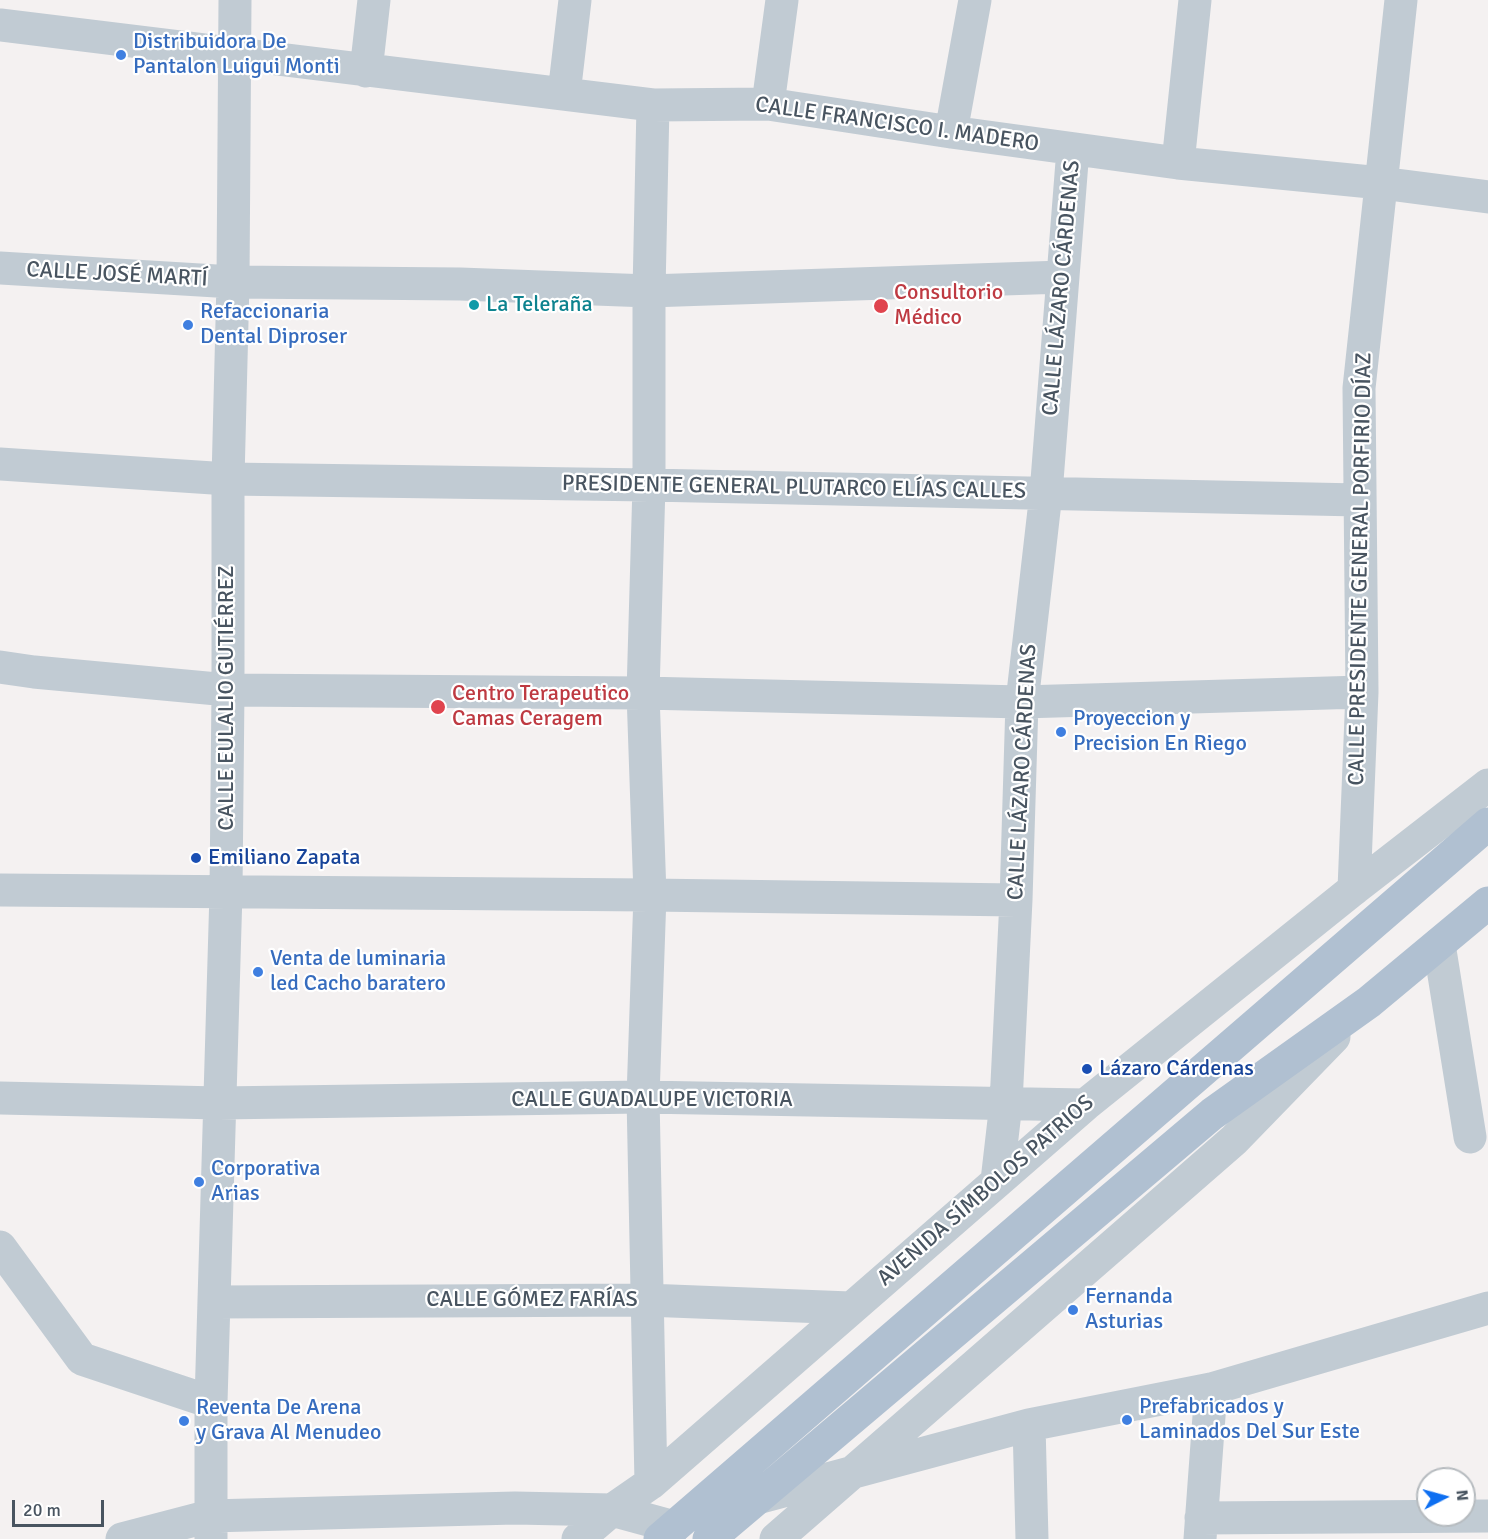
<!DOCTYPE html>
<meta charset="utf-8">
<style>
body{margin:0}
#map{position:relative;width:1488px;height:1539px;overflow:hidden;background:#f4f1f1;font-family:Signika,sans-serif}
canvas{display:block}
.north{position:absolute;left:1416px;top:1467px;width:60px;height:60px;box-sizing:border-box;background:#fff;border:2px solid #b6bbbf;border-radius:50%;rotate:84deg;font-size:16px;font-weight:700;line-height:24px;text-align:center;color:#485460}
.north::after{content:'';display:block;margin:auto;width:21px;height:27px;background:#0e6ff1;clip-path:polygon(50% 0,100% 100%,50% 72%,0 100%)}
.scale{position:absolute;left:12px;top:1500px;width:92px;height:27px;box-sizing:border-box;border:3px solid #485460;border-top:0;padding-left:8px;font-size:18px;line-height:21px;white-space:nowrap;color:#485460;-webkit-text-stroke:4px #fff;paint-order:stroke}
</style>
<div id="map">
<canvas width="1488" height="1539"></canvas>
<div class="north">N</div>
<div class="scale">20 m</div>
</div>
<script>
const ctx = document.querySelector('canvas').getContext('2d');
ctx.lineJoin = 'round';
const shape = rows => new Path2D(rows.map(r => 'M' + r).join(''));
function stroke(path, color, width, dash) { ctx.strokeStyle = color; ctx.lineWidth = width; ctx.lineCap = dash ? 'butt' : 'round'; ctx.setLineDash(dash || []); ctx.stroke(path); }
function drawText(font, color, halo, rows, align = 'center') {
  ctx.font = font + ' Signika,sans-serif'; ctx.lineWidth = 4.5; ctx.setLineDash([]); ctx.textBaseline = 'middle'; ctx.strokeStyle = halo; ctx.fillStyle = color; for (const [text, x, y, turn = 0] of rows) {
    ctx.save(); ctx.translate(x, y); ctx.rotate((+turn || 0) * Math.PI / 180); ctx.textAlign = isNaN(turn) ? turn : align; if (halo) ctx.strokeText(text, 0, 0); ctx.fillText(text, 0, 0); ctx.restore();
  }
}
stroke(shape([
 [0,25,653,105,768,104,951,132,1178,163,1381,183,1488,197],
 [366,71,374,0],
 [564,94,575,0],
 [768,104,782,0],
 [951,132,975,0],
 [1178,163,1195,0],
 [0,268,233,282,460,284,649,291,1063,277],
 [0,464,228,479,649,485,1359,500],
 [0,667,34,672,228,690,643,693,1022,702,1362,692],
 [1354,889,1362,692,1359,388,1401,0],
 [0,890,650,895,1016,900],
 [1439,944,1470,1137],
 [0,1098,219,1103,643,1097,1085,1105],
 [997,1181,1006,1103,1016,900,1022,702,1046,493,1073,149],
 [0,1247,82,1359,211,1402],
 [215,1302,646,1300,850,1308],
 [1029,1425,1032,1539],
 [651,1483,643,1097,650,895,643,693,649,485,649,291,653,105],
 [757,1498,1029,1425,1211,1389,1488,1308],
 [1201,1518,1488,1516],
 [122,1539,210,1516,515,1508,612,1510,674,1527],
 [211,1539,211,1402,226,892,228,690,228,479,233,282,235,0],
 [578,1539,612,1510,651,1483,1085,1105,1354,889,1488,785],
 [776,1539,1234,1140,1334,1037],
 [1200,1539,1211,1389]
]), '#c1cbd3', 33);
stroke(shape([
 [660,1539,1488,824],
 [709,1539,1212,1114,1369,1002,1488,903]
]), '#b0c0d1', 33);
for (const [x, y, r, color] of [
 [121,55,6,"#3f7fe0"],
 [474,305,6,"#0f9aa8"],
 [881,306,8,"#e0444e"],
 [188,325,6,"#3f7fe0"],
 [438,707,8,"#e0444e"],
 [1061,732,6,"#3f7fe0"],
 [196,858,6,"#1a4fb4"],
 [258,972,6,"#3f7fe0"],
 [1087,1069,6,"#1a4fb4"],
 [199,1182,6,"#3f7fe0"],
 [1073,1310,6,"#3f7fe0"],
 [1127,1420,6,"#3f7fe0"],
 [184,1421,6,"#3f7fe0"]
]) { const dot = new Path2D(); dot.arc(x, y, r, 0, 2 * Math.PI); ctx.fillStyle = color; ctx.fill(dot); stroke(dot, '#fff', 2); }
drawText('22px', '#366cbe', '#fff', [
 ["Distribuidora De",133,42],
 ["Pantalon Luigui Monti",133,67],
 ["Refaccionaria",200,312],
 ["Dental Diproser",200,337],
 ["Proyeccion y",1073,719],
 ["Precision En Riego",1073,744],
 ["Venta de luminaria",270,959],
 ["led Cacho baratero",270,984],
 ["Corporativa",211,1169],
 ["Arias",211,1194],
 ["Fernanda",1085,1297],
 ["Asturias",1085,1322],
 ["Prefabricados y",1139,1407],
 ["Laminados Del Sur Este",1139,1432],
 ["Reventa De Arena",196,1408],
 ["y Grava Al Menudeo",196,1433]
], 'left');
drawText('22px', '#485460', '#fff', [
 ["CALLE FRANCISCO I. MADERO",897,125,8],
 ["CALLE JOSÉ MARTÍ",117,275,3],
 ["CALLE LÁZARO CÁRDENAS",1062,288,-85],
 ["PRESIDENTE GENERAL PLUTARCO ELÍAS CALLES",794,488,1],
 ["CALLE PRESIDENTE GENERAL PORFIRIO DÍAZ",1361,569,-89],
 ["CALLE EULALIO GUTIÉRREZ",227,698,-90],
 ["CALLE LÁZARO CÁRDENAS",1023,772,-87],
 ["CALLE GUADALUPE VICTORIA",652,1100],
 ["AVENIDA SÍMBOLOS PATRIOS",986,1191,-41],
 ["CALLE GÓMEZ FARÍAS",532,1300]
]);
drawText('22px', '#be3a42', '#fff', [
 ["Consultorio",894,293],
 ["Médico",894,318],
 ["Centro Terapeutico",452,694],
 ["Camas Ceragem",452,719]
], 'left');
drawText('22px', '#0d838f', '#fff', [
 ["La Teleraña",486,305]
], 'left');
drawText('22px', '#164399', '#fff', [
 ["Emiliano Zapata",208,858],
 ["Lázaro Cárdenas",1099,1069]
], 'left');
</script>
